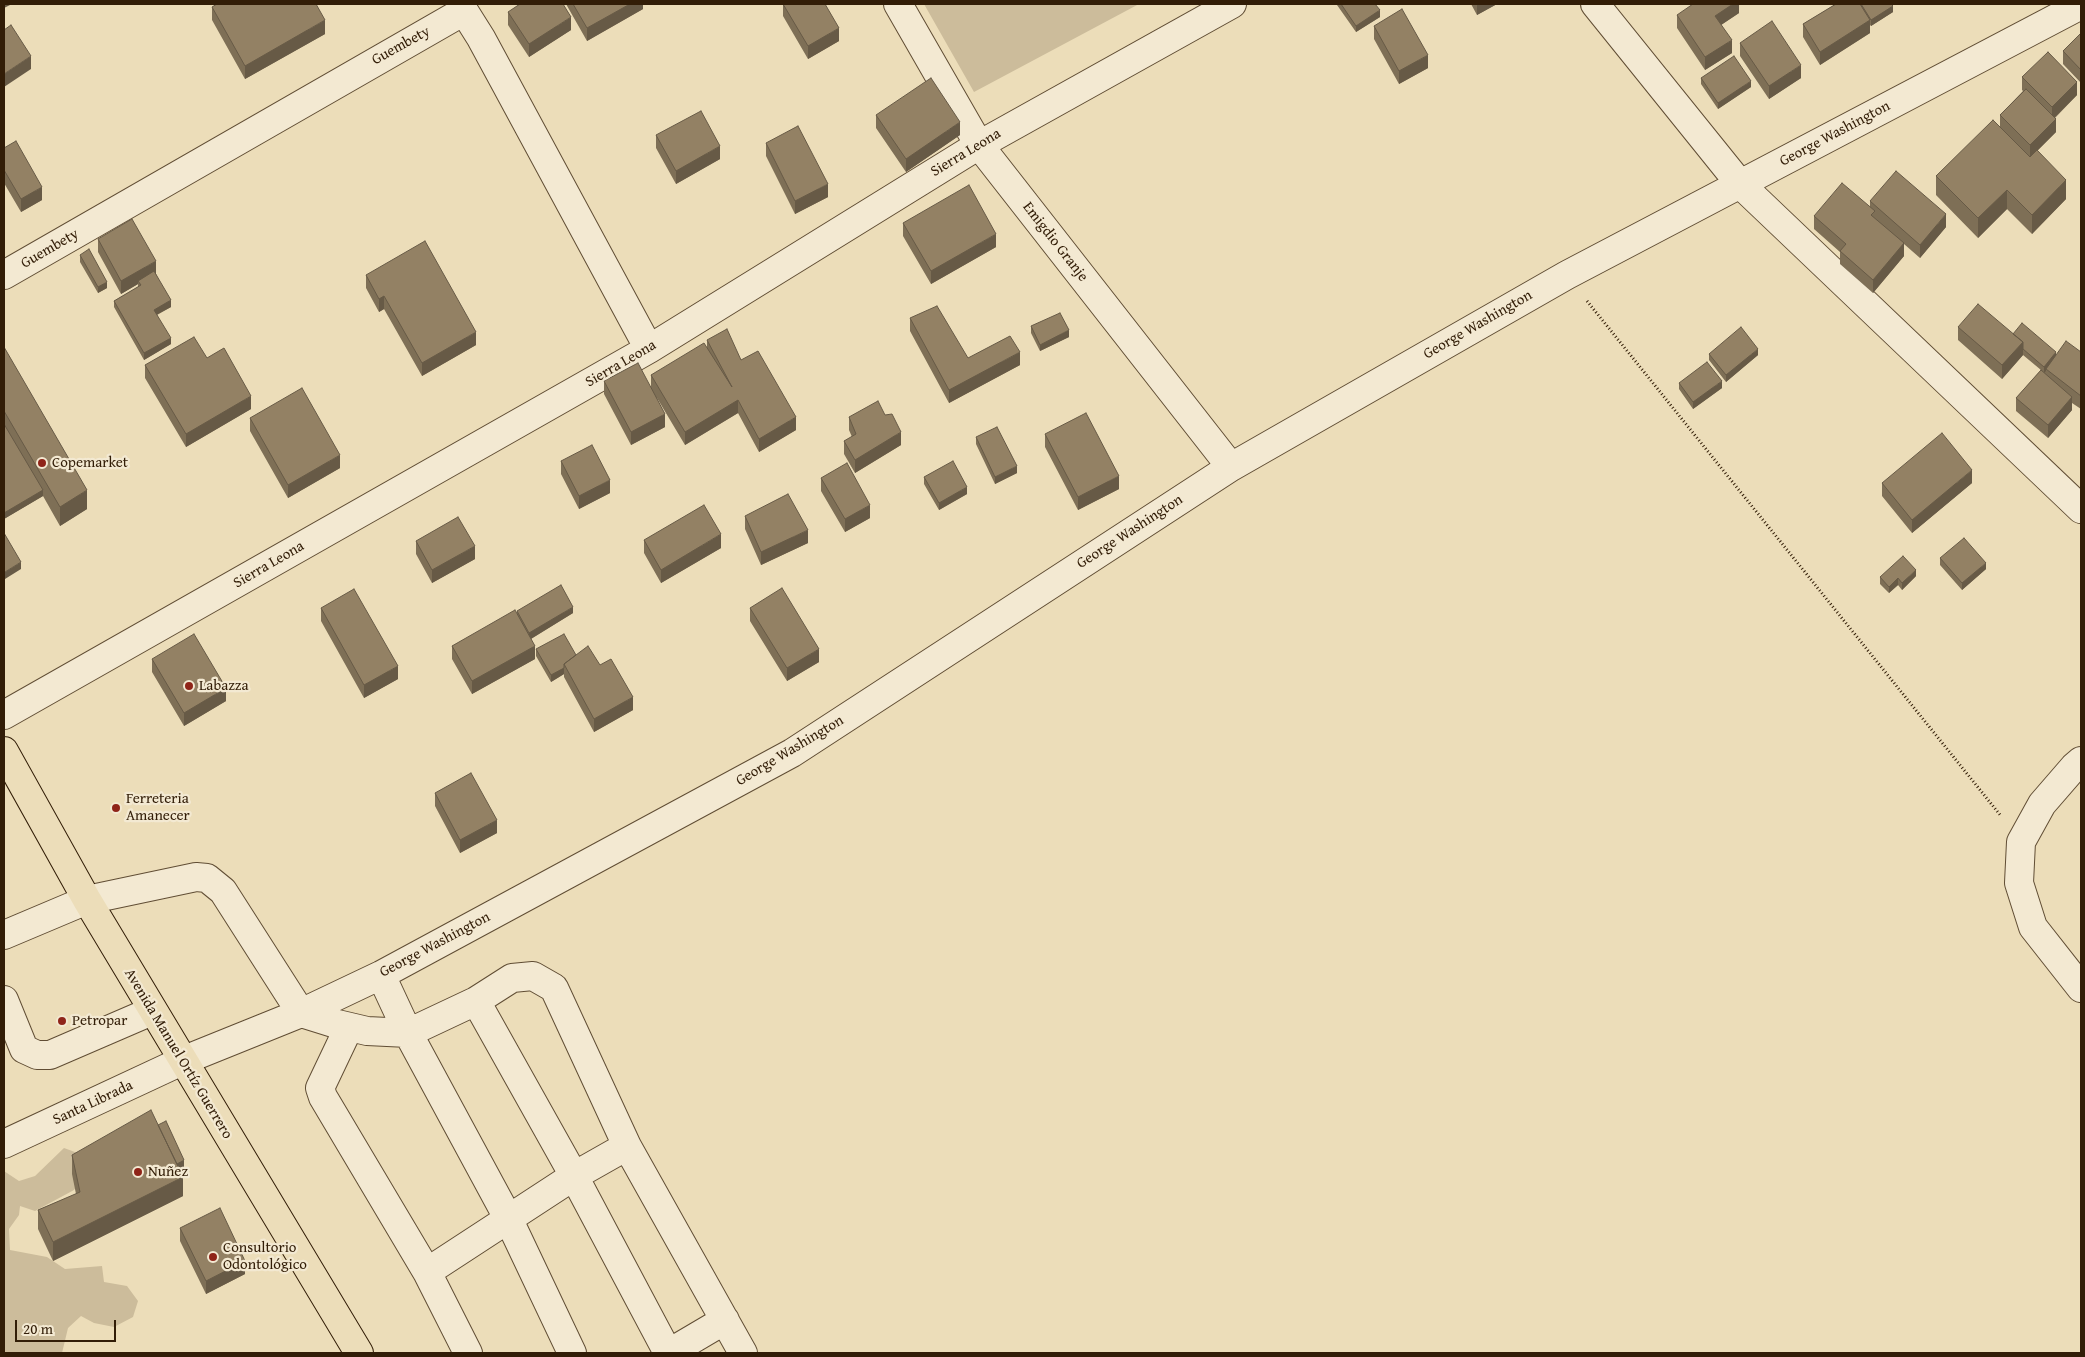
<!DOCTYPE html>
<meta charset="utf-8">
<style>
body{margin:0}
#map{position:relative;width:2085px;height:1357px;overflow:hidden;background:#ecddb9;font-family:"Gentium Book Plus",serif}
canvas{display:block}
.frame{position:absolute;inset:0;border:5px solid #321d07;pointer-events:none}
.scale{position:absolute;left:15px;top:1320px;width:101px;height:22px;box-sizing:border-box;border:2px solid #321d07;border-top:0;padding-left:6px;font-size:15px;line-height:18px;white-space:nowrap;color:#321d07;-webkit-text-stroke:4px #f3e9d2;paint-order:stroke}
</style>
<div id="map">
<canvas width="2085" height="1357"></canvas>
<div class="frame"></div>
<div class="scale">20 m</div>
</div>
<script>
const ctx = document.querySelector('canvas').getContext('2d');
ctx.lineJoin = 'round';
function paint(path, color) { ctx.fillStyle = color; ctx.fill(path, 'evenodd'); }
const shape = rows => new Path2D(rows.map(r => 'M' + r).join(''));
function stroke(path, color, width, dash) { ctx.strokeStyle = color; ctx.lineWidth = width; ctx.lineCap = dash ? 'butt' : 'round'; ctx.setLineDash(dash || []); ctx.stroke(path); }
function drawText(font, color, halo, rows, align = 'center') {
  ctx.font = font + ' "Gentium Book Plus",serif'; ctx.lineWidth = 4.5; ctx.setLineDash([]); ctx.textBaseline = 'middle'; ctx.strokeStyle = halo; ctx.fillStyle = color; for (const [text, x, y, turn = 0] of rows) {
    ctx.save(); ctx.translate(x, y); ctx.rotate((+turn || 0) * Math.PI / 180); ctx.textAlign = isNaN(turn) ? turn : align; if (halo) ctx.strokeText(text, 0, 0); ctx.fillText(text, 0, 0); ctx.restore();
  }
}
paint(shape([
 [924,4,1139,4,974,92],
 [64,1148,83,1155,84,1178,74,1190,35,1211,20,1206,19,1215,9,1229,10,1250,47,1257,65,1269,102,1266,104,1282,127,1286,138,1301,133,1317,114,1327,94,1323,81,1316,68,1328,62,1353,4,1353,4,1171,19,1181,35,1176]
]), '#ccbc9b');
const minor = shape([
 [898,4,979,145,1231,467],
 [1595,4,1740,184,2081,509],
 [4,275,464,11,481,38,649,349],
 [4,715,649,349,979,145,1232,4],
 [2081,761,2074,767,2042,804,2021,842,2019,883,2033,927,2081,988],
 [4,935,87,900,196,877,207,878,223,891,301,1013,333,1023,367,1031,408,1033,476,1001,512,978,533,976,554,988,627,1146,743,1353],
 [381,975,408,1033,508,1218,572,1353],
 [4,1000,24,1049,37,1055,50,1055,152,1011],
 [476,1001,574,1176,668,1353],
 [349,1027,320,1088,323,1097,427,1272,468,1353],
 [4,1144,182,1061,301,1013,381,975,792,753,1231,467,1567,275,2081,5],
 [427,1272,574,1176,627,1146],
 [669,1353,725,1320]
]);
const major = shape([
 [4,751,87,900,359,1353]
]);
stroke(minor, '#604d34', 30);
stroke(major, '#321d07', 30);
stroke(shape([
 [1587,301,2001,816]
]), '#321d07', 3, [1, 2.5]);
stroke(minor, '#f3e9d2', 28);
stroke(major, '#ecddb9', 28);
paint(shape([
 [566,4,643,4,643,9,587,41],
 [783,4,839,41,808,59,783,16],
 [1337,4,1375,4,1380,17,1356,32,1337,5],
 [1471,4,1497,4,1477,15],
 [1739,4,1739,13,1721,25,1732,53,1705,70,1677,28,1677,15],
 [1836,4,1891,4,1893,12,1871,26,1870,25,1870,33,1820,65,1803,37,1803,24],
 [212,7,325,34,245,79,212,20],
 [508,12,571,30,529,57,508,25],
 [1374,26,1428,68,1399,84,1374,39],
 [2081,33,2081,83,2063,64,2063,51],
 [1740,43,1801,78,1769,99,1740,56],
 [2022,77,2077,95,2055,118,2056,132,2037,151,2066,199,2032,234,2007,209,1978,238,1936,195,1936,176,2000,127,2000,115,2023,91,2022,90],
 [1701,78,1751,87,1718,109,1701,84],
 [876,115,960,135,906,172,876,128],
 [656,135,720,159,676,184,656,148],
 [766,143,828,197,795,214,766,156],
 [4,148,42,200,21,212,4,183],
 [1870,201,1946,227,1920,258,1904,244,1904,256,1873,293,1840,264,1840,252,1814,229,1814,216,1870,207],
 [903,223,996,247,931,284,903,236],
 [98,239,156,274,171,307,157,315,171,344,144,360,114,307,114,301,138,287,138,284,121,294,98,252],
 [80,255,107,288,98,293,80,262],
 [366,275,476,345,422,376,384,309,379,312,366,288],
 [910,318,968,358,1020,365,949,403,910,331],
 [1031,326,1069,337,1040,351,1031,333],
 [1958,327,2013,334,2056,355,2081,352,2081,409,2072,403,2072,410,2048,438,2016,411,2016,398,2041,370,2023,355,2002,379,1958,340],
 [707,340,741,360,796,430,759,452,738,413,685,445,657,398,665,427,631,445,604,394,604,381,651,387,651,375,707,347],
 [4,347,87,509,60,526,43,496,4,519],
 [1709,354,1758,355,1726,382,1709,360],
 [207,358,251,409,186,447,145,378,145,365],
 [1679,383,1722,388,1693,409,1679,389],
 [885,415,901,445,855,473,844,454,844,441,852,437,849,430,849,417],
 [250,418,340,468,288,498,250,431],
 [1045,434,1119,489,1078,510,1045,447],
 [976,437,1017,473,995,484,976,444],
 [561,461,610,493,579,509,561,474],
 [924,477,967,494,939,510,924,484],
 [821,478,870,518,845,532,821,491],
 [1882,483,1972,483,1912,533,1882,496],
 [745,516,808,543,761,565,745,529],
 [644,540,721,548,661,583,644,553],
 [416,541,475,559,432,583,416,554],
 [1940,558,1986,569,1962,590,1940,565],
 [1916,576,1902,590,1898,585,1889,593,1880,584,1880,577],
 [321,608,398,679,364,698,321,621],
 [750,608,819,662,787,681,750,621],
 [517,611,573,613,531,639,535,659,472,694,452,659,452,646,517,614],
 [536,649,576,655,600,665,633,710,594,732,564,677,564,674,551,682,536,656],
 [152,659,226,701,184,726,152,672],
 [435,793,497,833,460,853,435,806],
 [158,1125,184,1173,181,1175,183,1196,53,1261,38,1229,38,1210,76,1194,72,1174,72,1155],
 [180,1228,245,1274,206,1294,180,1241]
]), '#7e6f56');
paint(shape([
 [4,4,12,4,4,8],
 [630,4,643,4,643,9,587,41,587,28],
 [1477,4,1497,4,1477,15],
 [1733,4,1739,4,1739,13,1715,29,1715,16],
 [1893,6,1893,12,1871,26,1871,20],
 [1380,10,1380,17,1356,32,1356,26],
 [571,17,571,30,529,57,529,44],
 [325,20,325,34,245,79,245,66],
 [1870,20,1870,33,1820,65,1820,52],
 [839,28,839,41,808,59,808,46],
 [1732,40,1732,53,1705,70,1705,57],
 [1428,55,1428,68,1399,84,1399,71],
 [31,56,31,69,4,87,4,74],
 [1801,65,1801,78,1769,99,1769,86],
 [1751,81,1751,87,1718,109,1718,103],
 [2077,82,2077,95,2052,120,2052,107],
 [2056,119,2056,132,2030,158,2030,145],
 [960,122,960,135,906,172,906,159],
 [720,146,720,159,676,184,676,171],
 [2066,180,2066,199,2032,234,2032,215],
 [828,184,828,197,795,214,795,201],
 [42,187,42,200,21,212,21,199],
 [2007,190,2007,209,1978,238,1978,218],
 [1946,214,1946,227,1920,258,1920,245],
 [996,234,996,247,931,284,931,271],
 [1904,243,1904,256,1873,293,1873,280],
 [156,261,156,274,140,283,138,281,138,284,121,294,121,281],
 [107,282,107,288,98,293,98,287],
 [384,296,384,309,379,312,379,299],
 [171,300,171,307,154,316,154,310],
 [1069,330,1069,337,1040,351,1040,345],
 [476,332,476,345,422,376,422,363],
 [171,338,171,344,144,360,144,353],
 [2023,342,2023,355,2002,379,2002,365],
 [1758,349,1758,355,1726,382,1726,375],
 [1020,352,1020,365,949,403,949,390],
 [2056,352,2056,359,2046,369,2046,371,2044,373,2044,367],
 [1722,381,1722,388,1693,409,1693,402],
 [251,396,251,409,186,447,186,434],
 [2072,397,2072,410,2048,438,2048,425],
 [738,400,738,413,685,445,685,432],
 [665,414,665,427,631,445,631,432],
 [796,417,796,430,759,452,759,439],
 [901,432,901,445,855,473,855,460],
 [340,455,340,468,288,498,288,485],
 [1017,466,1017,473,995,484,995,477],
 [1972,470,1972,483,1912,533,1912,520],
 [1119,476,1119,489,1078,510,1078,497],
 [610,480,610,493,579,509,579,496],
 [967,487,967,494,939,510,939,503],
 [43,490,43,496,4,519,4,513],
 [87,490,87,509,60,526,60,507],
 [870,505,870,518,845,532,845,519],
 [808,530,808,543,761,565,761,552],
 [721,534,721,548,661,583,661,570],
 [475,546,475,559,432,583,432,570],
 [21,562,21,569,5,579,5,572],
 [1986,563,1986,569,1962,590,1962,583],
 [1916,570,1916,576,1902,590,1902,583],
 [1898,578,1898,585,1889,593,1889,587],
 [573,607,573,613,529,640,529,633],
 [535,646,535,659,472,694,472,681],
 [819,649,819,662,787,681,787,668],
 [398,666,398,679,364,698,364,685],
 [564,668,564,674,551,682,551,675],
 [226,688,226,701,184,726,184,713],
 [633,697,633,710,594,732,594,719],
 [497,820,497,833,460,853,460,840],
 [184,1160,184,1173,174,1178,174,1165],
 [183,1177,183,1196,53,1261,53,1242],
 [245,1261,245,1274,206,1294,206,1281]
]), '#675a46');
const building = shape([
 [217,4,316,4,325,20,245,66,212,7,217,4],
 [520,4,563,4,571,17,529,44,508,12,520,4],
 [573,4,630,4,587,28,573,4],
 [783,4,825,4,839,28,808,46,783,4],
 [1341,4,1375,4,1380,10,1356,26,1341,4],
 [1693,4,1733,4,1715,16,1732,40,1705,57,1677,15,1693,4],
 [1836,4,1860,4,1870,20,1820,52,1803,24,1836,4],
 [1861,4,1891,4,1893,6,1871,20,1861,4],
 [1402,9,1428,55,1399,71,1374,26,1402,9],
 [1772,21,1801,65,1769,86,1740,43,1772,21],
 [11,25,31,56,4,74,4,30,11,25],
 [2081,33,2081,70,2063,51,2081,33],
 [2048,52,2077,82,2052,107,2022,77,2048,52],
 [1734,56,1751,81,1718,103,1701,78,1734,56],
 [931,78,960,122,906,159,876,115,931,78],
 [2026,89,2056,119,2030,145,2000,115,2026,89],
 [701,111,720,146,676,171,656,135,701,111],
 [1993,120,2030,157,2037,150,2066,180,2032,215,2007,190,1978,218,1936,176,1993,120],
 [798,126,828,184,795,201,766,143,798,126],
 [16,141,42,187,21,199,4,170,4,148,16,141],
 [1896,171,1946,214,1920,245,1870,201,1896,171],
 [1842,183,1875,211,1871,215,1904,243,1873,280,1840,251,1846,244,1814,216,1842,183],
 [969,185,996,234,931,271,903,223,969,185],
 [132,219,156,261,121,281,98,239,132,219],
 [425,241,476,332,422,363,384,296,379,299,366,275,425,241],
 [89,249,107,282,98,287,80,255,89,249],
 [154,271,171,300,154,310,171,338,144,353,114,301,141,285,138,281,154,271],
 [1978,304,2023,342,2002,365,1958,327,1978,304],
 [937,306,968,358,1010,336,1020,352,949,390,910,318,937,306],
 [1060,313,1069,330,1040,345,1031,326,1060,313],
 [2022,323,2056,352,2044,367,2023,349,2023,342,2013,334,2022,323],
 [1741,327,1758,349,1726,375,1709,354,1741,327],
 [727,329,741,360,758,351,796,417,759,439,738,400,685,432,651,375,704,343,732,387,707,340,727,329],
 [194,337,207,358,224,348,251,396,186,434,145,365,194,337],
 [2066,341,2081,352,2081,396,2046,369,2066,341],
 [4,347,87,490,60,507,4,411,4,347],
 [1707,362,1722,381,1693,402,1679,383,1707,362],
 [638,363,665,414,631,432,604,381,638,363],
 [2041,370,2072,397,2048,425,2016,398,2041,370],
 [302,388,340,455,288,485,250,418,302,388],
 [878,401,885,415,892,414,901,432,855,460,844,441,856,434,849,417,878,401],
 [1086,413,1119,476,1078,497,1045,434,1086,413],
 [4,424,43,490,4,513,4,424],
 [997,427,1017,466,995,477,976,437,997,427],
 [1942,433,1972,470,1912,520,1882,483,1942,433],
 [592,445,610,480,579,496,561,461,592,445],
 [953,461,967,487,939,503,924,477,953,461],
 [847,463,870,505,845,519,821,478,847,463],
 [788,494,808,530,761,552,745,516,788,494],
 [704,505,721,534,661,570,644,540,704,505],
 [458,517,475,546,432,570,416,541,458,517],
 [4,533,21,562,5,572,4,572,4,533],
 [1964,538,1986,563,1962,583,1940,558,1964,538],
 [1903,556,1916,570,1902,583,1898,578,1889,587,1880,577,1903,556],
 [561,585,573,607,529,633,517,611,561,585],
 [782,588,819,649,787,668,750,608,782,588],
 [354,589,398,666,364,685,321,608,354,589],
 [515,610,535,646,472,681,452,646,515,610],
 [194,634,226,688,184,713,152,659,194,634],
 [564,634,576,655,564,664,564,668,551,675,536,649,564,634],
 [588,646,600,665,611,659,633,697,594,719,564,664,588,646],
 [471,773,497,820,460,840,435,793,471,773],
 [151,1110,183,1177,53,1242,38,1210,80,1192,72,1155,151,1110],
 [166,1121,184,1160,177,1164,158,1125,166,1121],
 [220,1208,245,1261,206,1281,180,1228,220,1208]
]);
paint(building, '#938164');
stroke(building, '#675a46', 1);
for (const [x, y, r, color] of [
 [42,463,5,"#8f2418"],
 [189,686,5,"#8f2418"],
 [116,808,5,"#8f2418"],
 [62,1021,5,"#8f2418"],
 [138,1172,5,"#8f2418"],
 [213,1257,5,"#8f2418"]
]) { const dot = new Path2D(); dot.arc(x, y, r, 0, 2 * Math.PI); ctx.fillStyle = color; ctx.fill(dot); stroke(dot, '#f3e9d2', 2); }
drawText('15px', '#321d07', '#f3e9d2', [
 ["Guembety",401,46,-29],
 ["George Washington",1835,134,-28],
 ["Sierra Leona",966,153,-31],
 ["Emigdio Granje",1055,242,52],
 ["Guembety",50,249,-30],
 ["George Washington",1478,325,-30],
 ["Sierra Leona",621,364,-30],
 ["George Washington",1130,532,-33],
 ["Sierra Leona",269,565,-30],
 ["George Washington",790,751,-31],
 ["George Washington",435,945,-28],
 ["Avenida Manuel Ortíz Guerrero",178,1054,59],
 ["Santa Librada",93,1103,-25]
]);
drawText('15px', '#321d07', '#f3e9d2', [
 ["Copemarket",52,463],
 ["Labazza",199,686],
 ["Ferreteria",126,799],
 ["Amanecer",126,816],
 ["Petropar",72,1021],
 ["Nuñez",148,1172],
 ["Consultorio",223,1248],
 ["Odontológico",223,1265]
], 'left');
</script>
